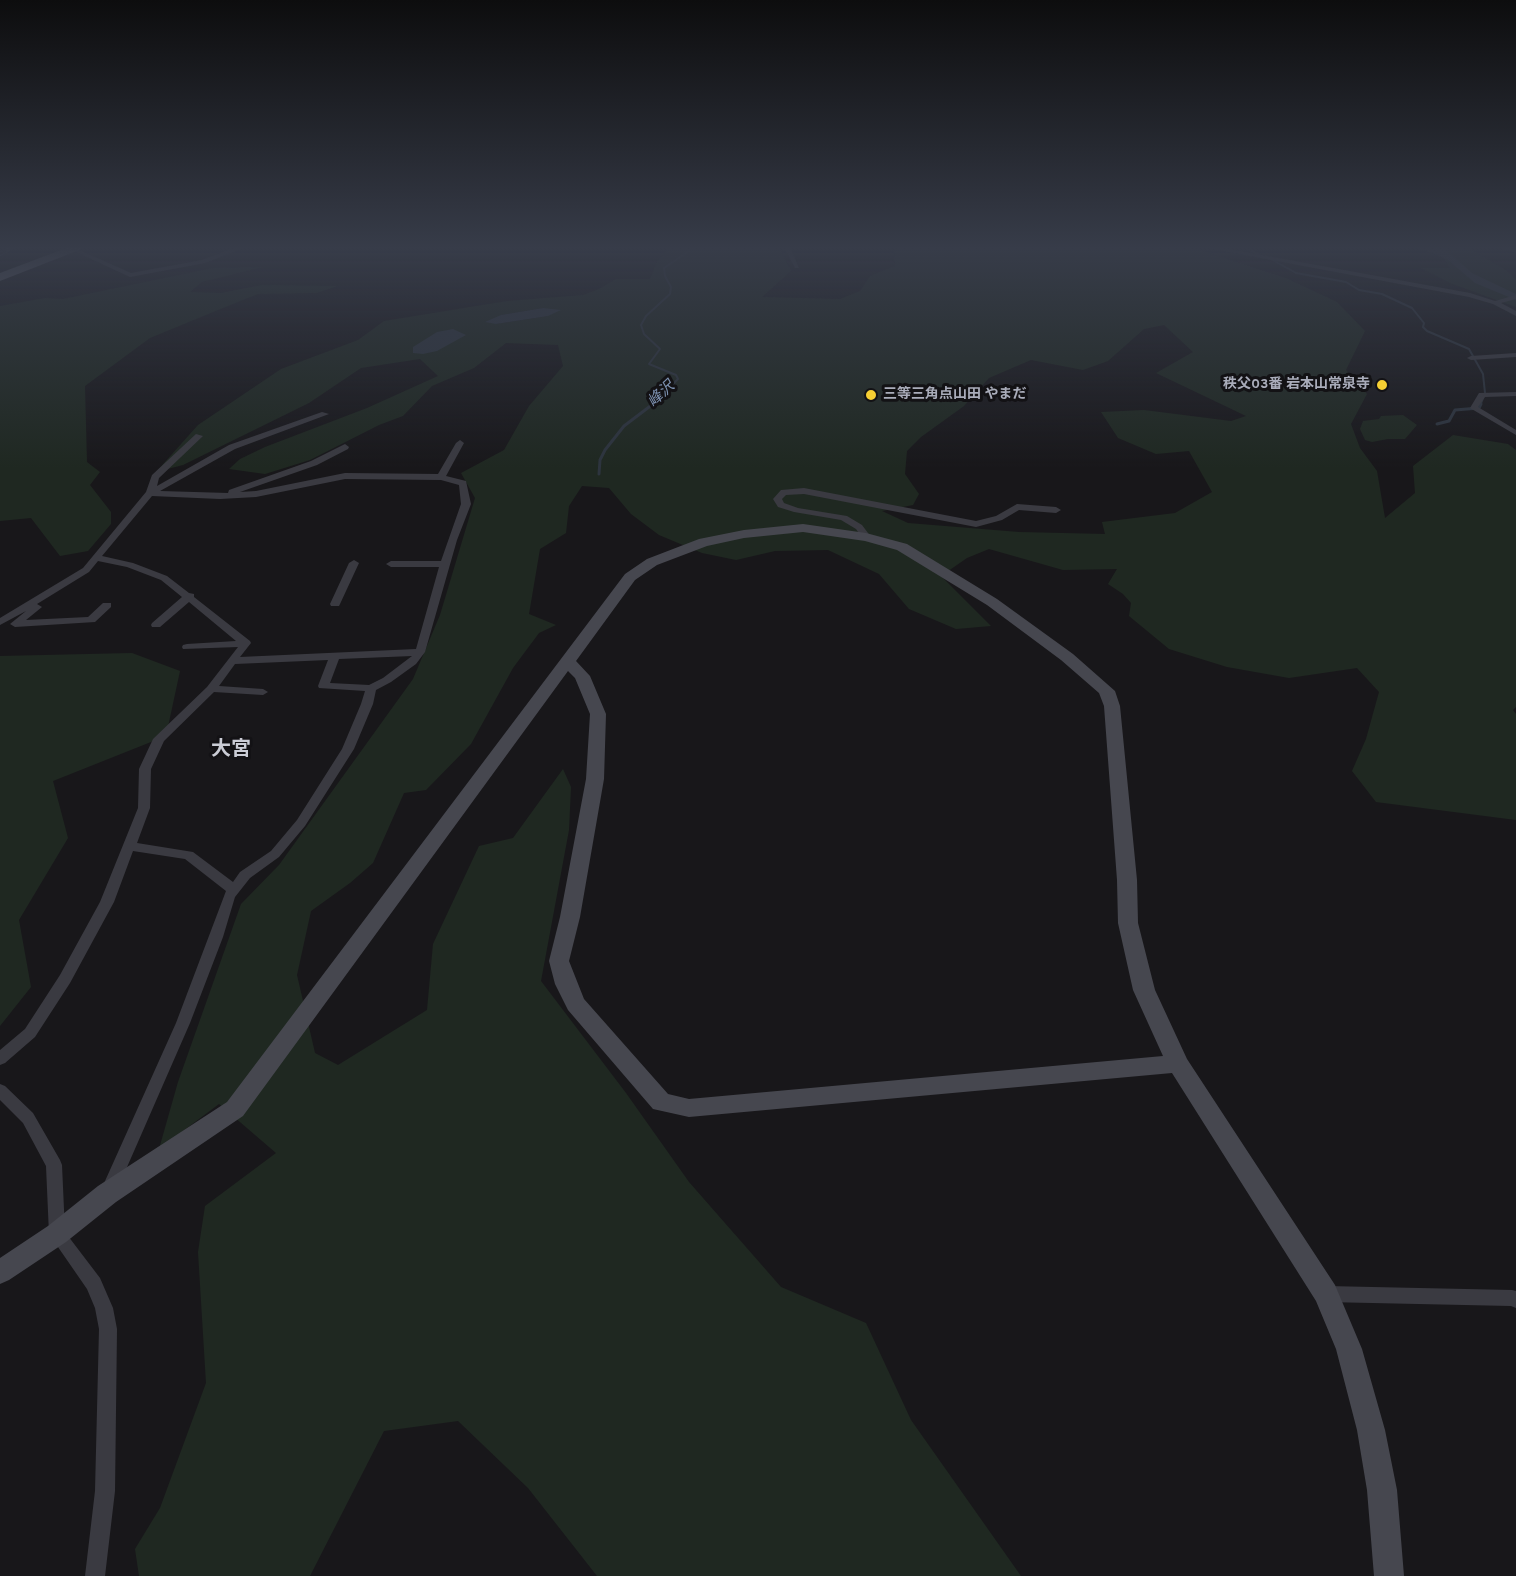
<!DOCTYPE html>
<meta charset="utf-8">
<style>
body{margin:0}
canvas{display:block;background:#18171a}
</style>
<canvas width="1516" height="1576"></canvas>
<script>
const ctx = document.querySelector('canvas').getContext('2d');
ctx.lineJoin = 'round';
function paint(path, color) { ctx.fillStyle = color; ctx.fill(path, 'evenodd'); }
const shape = rows => new Path2D(rows.map(r => 'M' + r).join(''));
function stroke(path, color, width, dash) { ctx.strokeStyle = color; ctx.lineWidth = width; ctx.lineCap = dash ? 'butt' : 'round'; ctx.setLineDash(dash || []); ctx.stroke(path); }
function drawText(font, color, halo, rows, align = 'center') {
  ctx.font = font + ' Overpass,"Noto Sans JP",sans-serif'; ctx.lineWidth = 6; ctx.setLineDash([]); ctx.textBaseline = 'middle'; ctx.strokeStyle = halo; ctx.fillStyle = color; for (const [text, x, y, turn = 0] of rows) {
    ctx.save(); ctx.translate(x, y); ctx.rotate((+turn || 0) * Math.PI / 180); ctx.textAlign = isNaN(turn) ? turn : align; if (halo) ctx.strokeText(text, 0, 0); ctx.fillText(text, 0, 0); ctx.restore();
  }
}
paint(shape([
 [669,247,779,247,791,271,762,297,840,299,860,291,870,276,895,266,894,247,1191,247,1288,279,1337,302,1365,331,1346,370,1367,394,1351,424,1360,448,1377,471,1385,518,1415,493,1413,466,1453,435,1508,444,1516,450,1516,707,1513,710,1516,714,1516,820,1376,802,1352,771,1366,739,1379,692,1357,668,1289,678,1227,667,1169,649,1129,616,1131,603,1123,594,1108,584,1117,569,1063,570,989,549,967,558,941,576,991,626,956,629,909,609,879,574,828,550,775,551,736,560,702,553,659,535,631,514,609,488,582,486,569,506,566,533,540,549,529,614,556,625,539,633,513,668,471,744,426,790,404,793,373,863,350,883,311,911,297,975,315,1053,338,1065,427,1010,433,944,479,846,513,838,563,769,571,787,569,830,541,981,626,1093,689,1182,781,1287,866,1323,911,1420,1021,1576,597,1576,528,1488,458,1421,384,1431,310,1576,139,1576,135,1549,160,1508,206,1383,198,1252,205,1206,276,1153,219,1104,159,1149,178,1082,241,904,279,865,413,679,440,615,475,498,461,473,504,450,529,406,563,366,558,345,506,343,474,368,432,386,403,416,379,425,310,460,265,474,229,469,240,459,265,447,367,408,438,376,420,359,361,368,309,403,183,465,156,472,198,425,281,369,358,340,384,321,507,301,583,295,599,289,616,279,650,279,657,262],
 [543,308,548,316,496,324,501,315],
 [1164,325,1193,352,1156,373,1246,416,1231,421,1144,410,1101,412,1118,438,1156,454,1189,451,1212,492,1175,513,1102,522,1105,534,1019,532,908,523,882,511,913,505,919,494,905,474,907,451,921,437,964,406,989,378,1031,360,1083,370,1108,361,1144,329],
 [1405,247,1467,247,1507,271,1516,280,1516,307,1450,283,1421,268,1450,268,1440,253],
 [263,267,202,282,190,292,221,293,262,285,337,286,317,293,258,294,218,310,150,338,85,386,87,462,100,472,90,485,111,512,111,524,88,551,60,556,31,518,0,521,0,306,45,298,63,299,213,268],
 [1403,415,1417,425,1405,439,1388,439,1372,442,1365,440,1360,429,1363,421,1379,419,1381,416],
 [132,653,180,671,166,736,53,781,68,838,19,920,31,987,0,1026,0,656]
]), '#1f2821');
paint(shape([
 [1408,247,1433,247,1447,251,1472,273,1516,294,1516,300,1475,283,1447,259,1420,249],
 [543,308,561,310,548,316,496,324,485,322,501,315],
 [453,329,466,335,437,351,423,354,413,353,413,347,437,332]
]), '#2d343e');
stroke(shape([
 [1244,247,1262,256],
 [1271,259,1296,273,1346,282,1359,290,1382,294,1412,308,1424,323,1423,327,1427,331,1469,349,1483,374,1485,393,1480,406],
 [651,406,678,379,676,375,649,364,660,349,644,334,641,325,646,316,670,294,671,287,665,276,664,268,695,247]
]), '#2d343e', 2);
stroke(shape([
 [1437,424,1449,421,1455,410,1479,408,1481,404],
 [599,474,600,460,605,450,624,426,653,404]
]), '#2d343e', 3);
paint(shape([
 [236,247,246,247,205,263,130,277,72,250,77,249,131,273,202,260,236,247],
 [784,247,790,247,799,268,795,268,784,247],
 [1202,247,1218,247,1470,293,1495,301,1516,295,1516,299,1501,303,1516,311,1516,316,1493,304,1469,297,1202,247],
 [1499,247,1516,249,1516,253,1500,248,1499,247],
 [1516,353,1516,357,1471,360,1467,358,1471,356,1516,353],
 [1516,392,1516,396,1485,397,1478,407,1516,430,1516,435,1470,408,1479,393,1516,392],
 [322,412,329,414,235,449,160,491,228,493,229,490,311,461,345,444,349,447,348,449,317,465,240,492,256,491,345,473,438,474,456,443,460,440,464,443,446,476,466,481,471,504,457,540,425,652,416,664,391,682,376,690,373,704,354,749,305,826,279,857,250,878,235,897,223,937,190,1023,117,1190,115,1195,109,1197,103,1195,101,1190,176,1023,226,891,185,859,133,851,114,902,70,983,35,1037,5,1063,0,1065,0,1050,25,1029,60,975,100,902,138,808,139,769,153,739,207,687,238,647,183,649,182,647,183,645,187,644,236,641,189,602,160,627,152,627,151,625,152,623,182,597,161,580,127,567,98,561,89,572,37,604,42,607,26,620,88,617,103,603,111,603,111,607,95,622,15,627,10,624,26,611,0,625,0,618,83,568,146,492,152,475,196,434,203,436,159,478,157,486,229,445,322,412],
 [345,479,441,480,459,485,461,504,441,561,391,561,386,564,391,567,439,567,416,649,240,657,251,643,250,641,194,597,194,594,189,593,167,576,133,563,102,556,152,496,220,499,256,497,345,479],
 [412,656,383,678,369,685,330,683,339,659,412,656],
 [328,660,318,686,319,688,365,691,361,704,342,749,297,820,271,851,240,872,233,882,193,852,137,843,150,808,151,769,164,741,214,692,263,695,268,692,263,689,219,686,235,664,328,660],
 [804,488,976,521,996,516,1017,504,1056,507,1061,510,1056,513,1019,510,1002,520,976,527,804,494,786,495,782,499,784,503,798,508,847,516,862,525,871,537,866,540,863,539,856,529,841,520,794,512,778,507,773,499,781,490,804,488],
 [354,560,359,563,340,604,339,606,331,606,330,604,349,563,354,560],
 [0,1084,5,1086,33,1113,60,1160,62,1165,65,1232,100,1278,113,1308,117,1329,115,1491,105,1576,85,1576,95,1491,99,1329,95,1308,87,1289,49,1234,46,1166,23,1123,0,1100,0,1084],
 [1326,1286,1512,1290,1516,1291,1516,1308,1511,1306,1326,1302,1320,1300,1317,1294,1320,1288,1326,1286]
]), '#3a3a41');
paint(shape([
 [803,524,866,533,907,544,997,599,1073,654,1115,691,1120,706,1137,880,1138,923,1155,990,1187,1059,1335,1285,1362,1349,1385,1430,1397,1490,1404,1576,1374,1576,1367,1490,1357,1430,1336,1349,1316,1301,1172,1073,689,1117,653,1109,568,1010,555,984,549,961,560,917,586,779,590,714,575,678,568,671,243,1116,116,1202,66,1242,9,1280,0,1284,0,1258,48,1226,98,1186,227,1102,625,574,647,559,699,539,744,530,803,524],
 [803,532,865,541,897,550,987,605,1061,660,1099,693,1104,706,1117,880,1118,923,1133,990,1163,1056,689,1099,668,1094,584,999,569,961,580,917,604,779,606,714,590,676,576,661,635,580,657,565,707,546,744,538,803,532]
]), '#46474f');
paint(shape([
 [69,247,87,247,0,281,0,273,69,247]
]), '#646670');
const rail = shape([
 [0,254,13,247]
]);
stroke(rail, '#4b4c54', 4);
stroke(rail, '#131215', 2, [7]);
const sky = ctx.createLinearGradient(0, 0, 0, 468);
sky.addColorStop(0, '#0d0d0e');
sky.addColorStop(0.53, '#373c49');
sky.addColorStop(1, '#373c4900');
ctx.fillStyle = sky;
ctx.fillRect(0, 0, 1516, 468);
for (const [x, y, r, color] of [
 [1382,385,6,"#f6cf33"],
 [871,395,6,"#f6cf33"]
]) { const dot = new Path2D(); dot.arc(x, y, r, 0, 2 * Math.PI); ctx.fillStyle = color; ctx.fill(dot); stroke(dot, '#131215', 2); }
drawText('bold 14px', '#a9acba', '#131215', [
 ["秩父03番 岩本山常泉寺",1370,385],
 ["三等三角点山田 やまだ",883,395,"left"]
], 'right');
drawText('italic 15px', '#8095b5', '#131215', [
 ["峰沢",662,395,-43]
]);
drawText('bold 20px', '#caccd5', '#131215', [
 ["大宮",231,751]
]);
</script>
